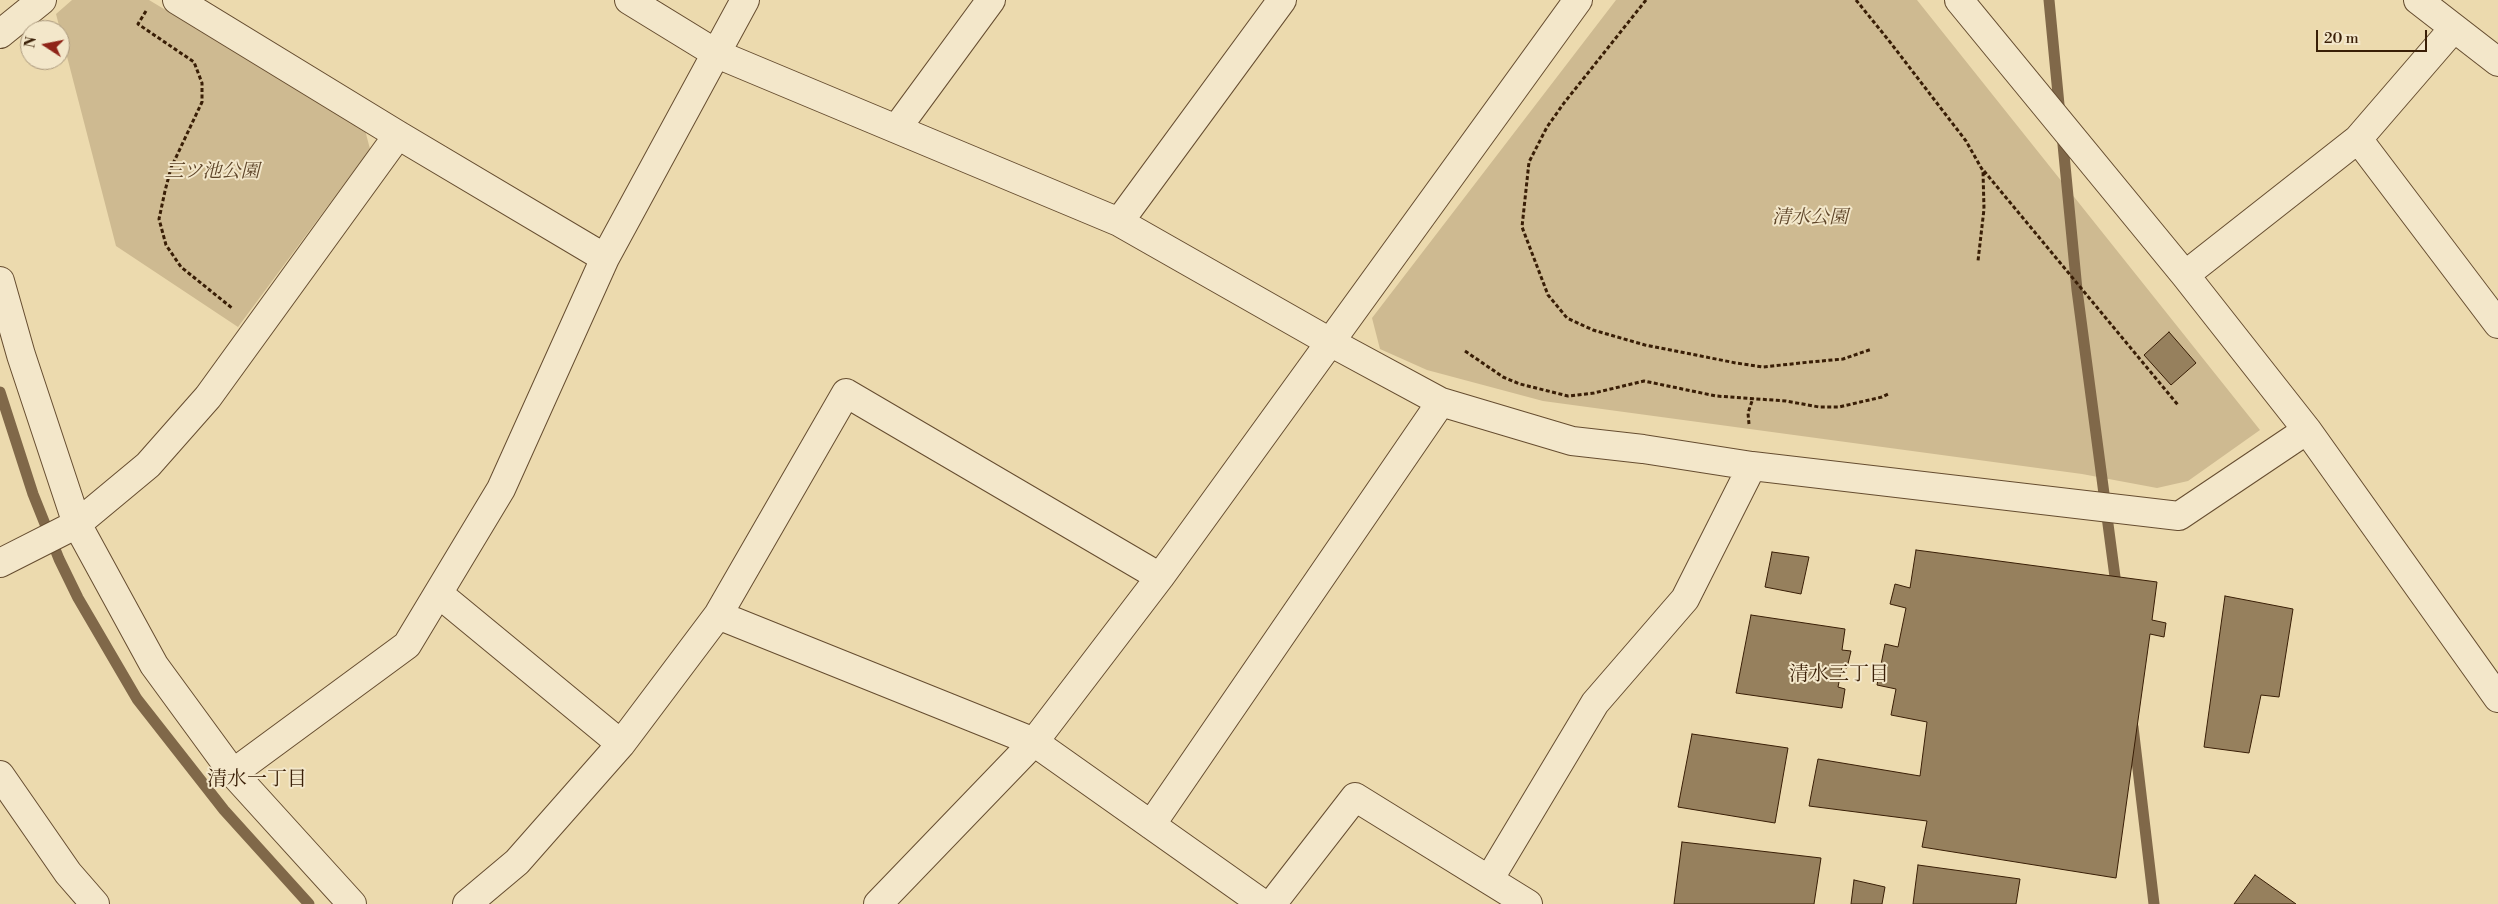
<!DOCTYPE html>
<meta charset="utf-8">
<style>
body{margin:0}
#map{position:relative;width:2498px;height:904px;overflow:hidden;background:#ecdaae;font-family:"Libre Bodoni",serif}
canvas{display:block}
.north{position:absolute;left:20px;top:20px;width:50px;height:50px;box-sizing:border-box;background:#f3e7ca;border:1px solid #a9977c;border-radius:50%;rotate:281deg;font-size:14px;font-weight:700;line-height:20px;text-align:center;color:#391e06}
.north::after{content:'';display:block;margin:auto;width:18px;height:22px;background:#8f2418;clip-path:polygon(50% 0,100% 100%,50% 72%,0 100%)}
.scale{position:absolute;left:2316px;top:30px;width:111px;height:22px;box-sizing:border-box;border:2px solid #391e06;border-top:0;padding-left:6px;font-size:15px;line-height:18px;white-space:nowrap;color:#391e06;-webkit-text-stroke:4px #f3e7ca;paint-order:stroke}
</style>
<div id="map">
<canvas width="2498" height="904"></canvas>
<div class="north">N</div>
<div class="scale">20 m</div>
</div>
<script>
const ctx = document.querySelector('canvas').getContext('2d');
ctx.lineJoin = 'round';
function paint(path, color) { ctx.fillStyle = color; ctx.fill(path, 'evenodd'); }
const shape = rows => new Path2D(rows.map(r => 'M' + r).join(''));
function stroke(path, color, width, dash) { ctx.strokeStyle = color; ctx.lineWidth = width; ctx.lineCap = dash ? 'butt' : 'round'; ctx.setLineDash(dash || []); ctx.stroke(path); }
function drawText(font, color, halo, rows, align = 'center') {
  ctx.font = font + ' "Libre Bodoni","Noto Serif JP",serif'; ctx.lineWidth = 4; ctx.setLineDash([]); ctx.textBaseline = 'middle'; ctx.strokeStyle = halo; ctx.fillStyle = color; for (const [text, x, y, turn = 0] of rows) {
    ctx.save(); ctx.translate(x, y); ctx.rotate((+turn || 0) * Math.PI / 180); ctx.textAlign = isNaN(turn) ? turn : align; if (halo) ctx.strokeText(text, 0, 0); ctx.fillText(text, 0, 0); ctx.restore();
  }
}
paint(shape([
 [72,0,149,0,365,130,370,149,238,327,116,246,56,14],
 [1616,0,1917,0,2260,430,2188,481,2157,488,2082,474,1543,401,1427,370,1380,349,1372,318]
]), '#ceba91');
stroke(shape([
 [2049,0,2060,115],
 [2062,134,2077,290,2117,592],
 [0,392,33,494,59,559,78,598,137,699,224,810,309,904],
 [2133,727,2154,904]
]), '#806849', 11);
const building = shape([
 [2169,332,2196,363,2171,385,2144,355,2169,332],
 [1916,550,2157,582,2152,620,2166,623,2164,637,2150,634,2116,878,1922,847,1927,821,1809,806,1818,759,1920,776,1927,722,1891,715,1896,689,1877,685,1885,644,1898,647,1906,608,1890,604,1895,584,1910,588,1916,550],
 [1772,552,1809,557,1801,594,1765,587,1772,552],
 [2225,596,2293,609,2279,697,2261,695,2249,753,2204,747,2225,596],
 [1751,615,1845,629,1842,650,1851,651,1847,668,1842,667,1838,687,1845,689,1842,708,1736,693,1751,615],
 [1692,734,1788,748,1775,823,1678,807,1692,734],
 [1682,842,1821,858,1814,904,1674,904,1682,842],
 [1918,865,2020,879,2016,904,1913,904,1918,865],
 [2255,875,2296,904,2234,904,2255,875],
 [1854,880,1885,887,1882,904,1851,904,1854,880]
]);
paint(building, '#96805d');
stroke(building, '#391e06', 1);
const minor = shape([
 [177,0,398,135,605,258],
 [629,0,717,54,1119,222,1330,342,1441,402,1572,441,1643,449,1752,466,2179,516,2307,430],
 [1959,0,2185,275,2307,430,2498,698],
 [2418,0,2498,62],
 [0,34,42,0],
 [897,128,991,0],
 [2358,139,2498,324],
 [1119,222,1282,0],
 [2185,275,2358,139,2453,29],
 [0,281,21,355,77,524,154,665,233,773,352,904],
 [0,563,77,524,148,465,208,397,398,135],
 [439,594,621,744],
 [718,615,1034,742,1263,904],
 [233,773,407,645,501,489,605,258,745,0],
 [0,775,68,873,95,904],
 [1151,825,1441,402],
 [1490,878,1595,703,1685,599,1752,466],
 [467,904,517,862,621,744,718,615,846,393,1160,577],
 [878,904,1034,742,1160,577,1578,0],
 [1272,904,1355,797,1528,904]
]);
stroke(minor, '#664d30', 30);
stroke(shape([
 [1646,0,1564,103,1547,127,1529,162,1522,227,1548,295,1567,318,1593,330,1645,345,1736,363,1763,367,1810,362,1843,359,1872,349],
 [1856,0,1890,42,1966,141,1983,171,1984,209,1978,261],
 [146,11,138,24,194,62,202,83,202,102,171,168,165,191,159,219,166,245,181,267,232,308],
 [1984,171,2178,405],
 [1465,351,1503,377,1520,384,1568,396,1594,393,1644,381,1716,396,1786,401,1819,407,1839,407,1882,397,1890,393],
 [1749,424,1748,413,1753,398]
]), '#391e06', 3, [4, 2.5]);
stroke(minor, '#f3e7ca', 28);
drawText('italic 19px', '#5e4529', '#f3e7ca', [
 ["三ツ池公園",212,172],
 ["清水公園",1810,218]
]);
drawText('20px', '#391e06', '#f3e7ca', [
 ["清水三丁目",1839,675],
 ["清水一丁目",257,780]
]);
</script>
